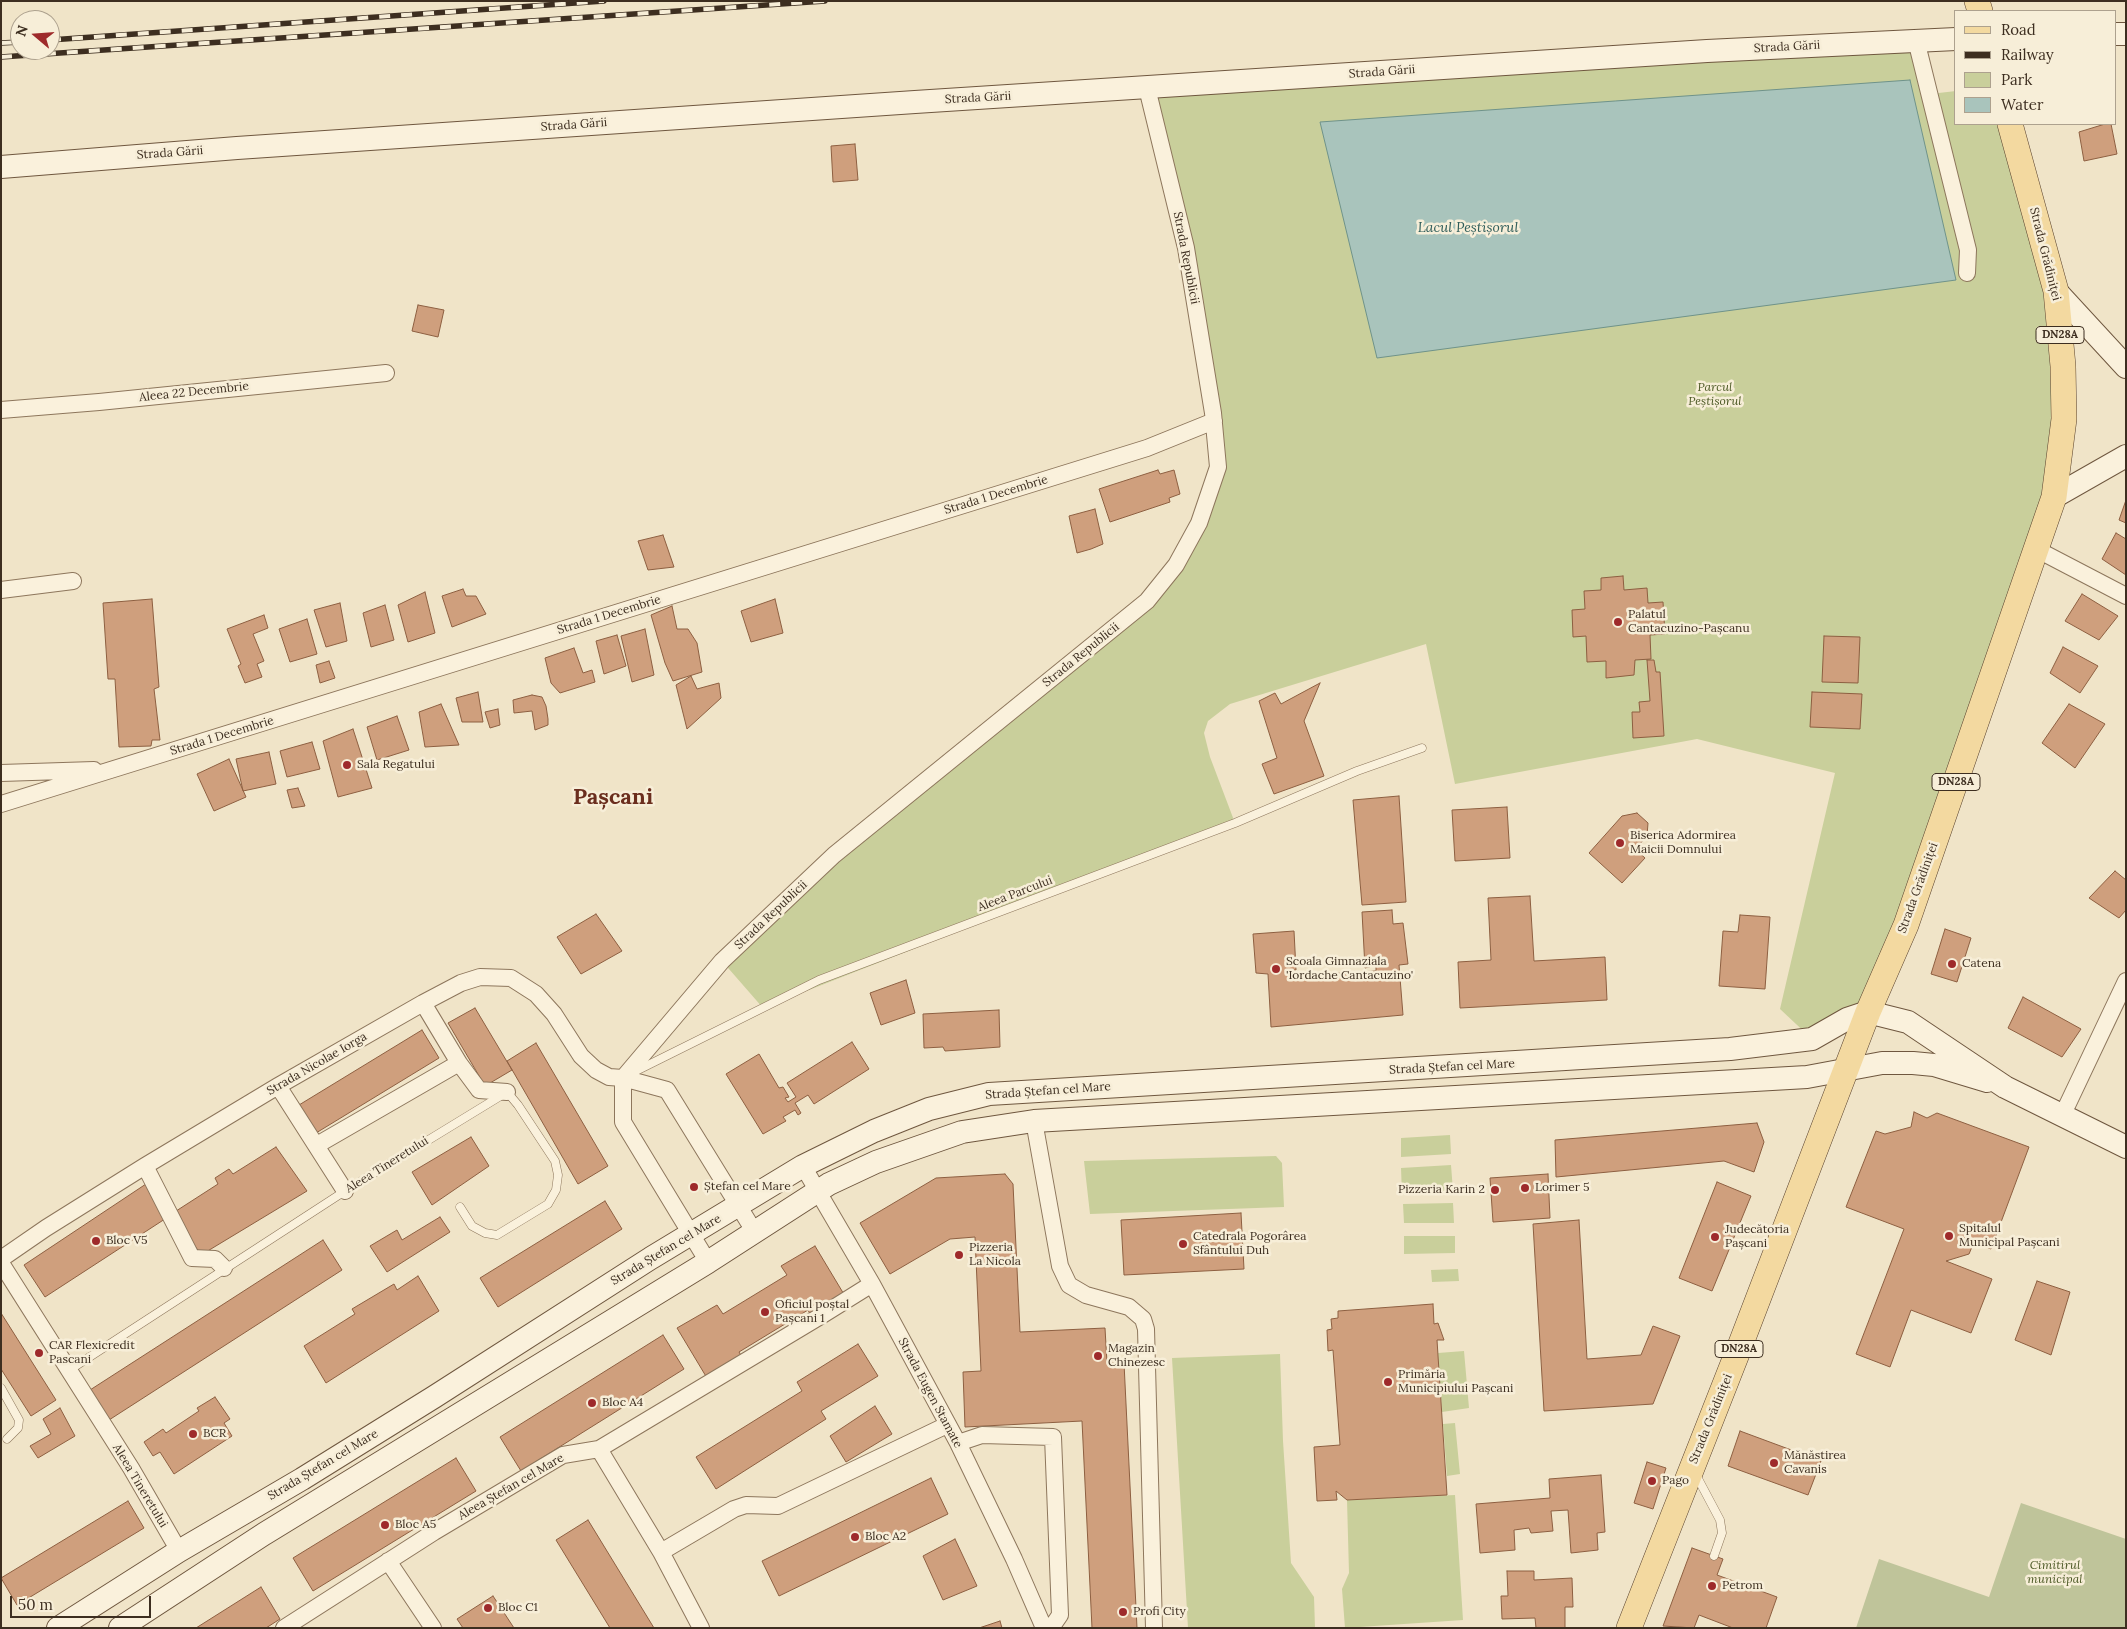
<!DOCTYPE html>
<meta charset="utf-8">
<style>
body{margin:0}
#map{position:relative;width:2127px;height:1629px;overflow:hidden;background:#f0e4c8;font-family:Lora,serif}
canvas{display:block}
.frame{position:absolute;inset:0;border:2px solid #3d2e20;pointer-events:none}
.legend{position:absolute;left:1954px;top:10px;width:162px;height:115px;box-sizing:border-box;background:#f7eed8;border:1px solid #ada18e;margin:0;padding:6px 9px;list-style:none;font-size:15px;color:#3d2e20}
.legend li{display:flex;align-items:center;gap:10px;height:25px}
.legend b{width:25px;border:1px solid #ada18e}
.north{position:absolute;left:10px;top:10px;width:50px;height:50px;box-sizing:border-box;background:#f7eed8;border:1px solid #ada18e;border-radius:50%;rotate:288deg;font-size:14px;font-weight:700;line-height:20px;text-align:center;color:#3d2e20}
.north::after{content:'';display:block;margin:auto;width:18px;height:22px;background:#9e2a2b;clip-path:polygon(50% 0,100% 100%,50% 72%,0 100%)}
.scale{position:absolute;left:10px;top:1596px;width:141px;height:22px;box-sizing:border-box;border:2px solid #3d2e20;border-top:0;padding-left:6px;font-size:15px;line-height:18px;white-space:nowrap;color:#3d2e20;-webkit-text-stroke:4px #f7eed8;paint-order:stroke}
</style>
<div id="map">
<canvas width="2127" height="1629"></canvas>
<div class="frame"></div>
<ul class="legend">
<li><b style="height:6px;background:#f3d9a0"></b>Road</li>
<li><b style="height:6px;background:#3d2e20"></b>Railway</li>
<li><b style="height:14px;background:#c9cf9b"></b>Park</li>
<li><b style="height:14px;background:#a9c4bc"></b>Water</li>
</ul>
<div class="north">N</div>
<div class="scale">50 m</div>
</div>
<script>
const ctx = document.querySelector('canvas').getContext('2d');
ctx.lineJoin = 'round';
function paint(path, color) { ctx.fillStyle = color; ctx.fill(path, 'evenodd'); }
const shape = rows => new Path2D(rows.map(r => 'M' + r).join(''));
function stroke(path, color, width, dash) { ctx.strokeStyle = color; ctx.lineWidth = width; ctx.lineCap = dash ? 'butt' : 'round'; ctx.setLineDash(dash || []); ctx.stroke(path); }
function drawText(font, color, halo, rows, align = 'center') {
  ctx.font = font + ' Lora,serif'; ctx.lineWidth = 5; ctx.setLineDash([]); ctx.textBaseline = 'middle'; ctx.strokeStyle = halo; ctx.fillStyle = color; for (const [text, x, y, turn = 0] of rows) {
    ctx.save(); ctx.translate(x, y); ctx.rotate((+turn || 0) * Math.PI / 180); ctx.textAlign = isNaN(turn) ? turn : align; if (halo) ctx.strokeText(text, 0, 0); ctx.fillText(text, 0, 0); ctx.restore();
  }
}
paint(shape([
 [1916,40,1930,94,1956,91,1956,124,2010,124,2056,291,2054,497,1868,1012,1812,1039,1780,1009,1835,773,1697,739,1455,784,1426,644,1230,704,1208,721,1204,733,1210,757,1235,823,763,1008,722,961,834,855,1147,601,1176,565,1218,467,1213,413,1147,88],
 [1450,1135,1451,1154,1401,1157,1401,1138],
 [1276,1156,1282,1163,1284,1207,1090,1214,1084,1161],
 [1451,1165,1453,1191,1402,1195,1401,1168],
 [1453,1203,1454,1223,1404,1223,1403,1204],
 [1404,1236,1455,1236,1455,1253,1404,1254],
 [1458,1269,1459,1281,1432,1282,1431,1270],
 [1464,1351,1469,1408,1442,1412,1438,1353],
 [1280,1354,1283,1441,1291,1563,1314,1597,1315,1628,1188,1628,1172,1358],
 [1455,1423,1460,1474,1447,1476,1443,1424],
 [1455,1495,1463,1620,1345,1628,1342,1589,1349,1573,1347,1500]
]), '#c9cf9b');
paint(shape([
 [2021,1503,2126,1539,2126,1628,1856,1628,1879,1559,1989,1597]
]), '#bfc49a');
const water = shape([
 [1910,80,1956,280,1377,358,1320,122,1910,80]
]);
paint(water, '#a9c4bc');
stroke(water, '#6f938a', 1);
const building = shape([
 [2105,124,2111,124,2117,154,2084,161,2079,132,2105,124],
 [855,144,858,180,833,182,831,146,855,144],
 [418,305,444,310,438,337,412,331,418,305],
 [1158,470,1160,474,1174,470,1180,494,1169,498,1170,502,1110,522,1099,489,1158,470],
 [2126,500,2126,523,2119,520,2126,500],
 [1095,509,1103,544,1091,549,1077,553,1069,516,1095,509],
 [2116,533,2126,539,2126,575,2102,559,2116,533],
 [663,535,674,567,648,570,638,541,663,535],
 [1623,576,1624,590,1647,588,1648,603,1663,602,1665,634,1650,635,1651,659,1635,660,1634,675,1606,678,1606,661,1587,662,1586,636,1573,637,1572,610,1585,609,1584,591,1601,590,1601,578,1623,576],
 [463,589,466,596,476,596,486,614,452,627,442,596,463,589],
 [425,592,435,633,408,642,398,605,425,592],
 [2082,594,2118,616,2099,640,2065,621,2082,594],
 [152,599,159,687,154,689,160,740,152,740,151,746,119,747,115,679,108,679,103,603,152,599],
 [775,599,783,633,751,642,741,611,775,599],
 [340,603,347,641,326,647,314,610,340,603],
 [385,605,394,640,371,647,363,613,385,605],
 [672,606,677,629,688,629,697,643,702,672,673,681,665,663,651,615,672,606],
 [264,615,268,628,253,634,264,661,257,664,262,677,245,683,238,666,241,664,227,629,264,615],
 [307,619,317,654,290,662,279,629,307,619],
 [645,629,654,675,632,682,621,636,645,629],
 [617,635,626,666,604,674,596,641,617,635],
 [1824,636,1860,637,1858,683,1822,682,1824,636],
 [2063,647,2098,666,2080,693,2050,673,2063,647],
 [574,648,583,673,592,670,595,682,560,693,551,683,545,658,574,648],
 [1647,660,1654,660,1656,672,1660,672,1664,736,1633,738,1632,712,1640,712,1639,702,1650,701,1647,660],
 [329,661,335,678,320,683,316,665,329,661],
 [691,676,697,689,719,683,721,698,687,729,676,685,691,676],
 [1320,683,1304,721,1324,776,1274,794,1262,764,1277,758,1259,701,1275,693,1281,704,1320,683],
 [478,692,483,722,462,722,456,698,478,692],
 [1812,692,1862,694,1860,729,1810,727,1812,692],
 [532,695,542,697,546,706,548,719,548,725,535,730,532,711,514,713,513,700,532,695],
 [441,704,459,745,425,747,419,712,441,704],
 [2069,704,2105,724,2075,768,2042,743,2069,704],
 [498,709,500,725,490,728,485,712,498,709],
 [397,716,409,750,377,760,367,727,397,716],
 [353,729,372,788,338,797,323,741,353,729],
 [312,742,320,769,287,777,280,751,312,742],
 [269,752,276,784,243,791,236,759,269,752],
 [229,759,246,797,214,811,197,774,229,759],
 [298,788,305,806,292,808,287,790,298,788],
 [1399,796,1406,902,1362,905,1353,800,1399,796],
 [1507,807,1510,858,1455,861,1452,810,1507,807],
 [1637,813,1648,823,1647,836,1635,849,1645,858,1622,883,1589,853,1622,816,1637,813],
 [2115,871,2126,880,2126,910,2119,918,2089,898,2115,871],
 [1530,896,1534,961,1605,957,1607,1000,1460,1008,1458,962,1491,960,1488,898,1530,896],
 [1392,910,1393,924,1403,923,1408,964,1399,965,1403,1015,1271,1027,1268,974,1256,973,1253,934,1294,931,1296,970,1288,970,1289,976,1376,971,1376,965,1365,968,1362,912,1392,910],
 [596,914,622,951,581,974,557,937,596,914],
 [1740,915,1770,917,1765,989,1719,986,1723,931,1738,932,1740,915],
 [1945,929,1971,938,1957,982,1931,974,1945,929],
 [906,980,915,1013,881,1025,870,993,906,980],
 [2023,997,2081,1029,2062,1057,2008,1028,2023,997],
 [475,1008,512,1070,485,1086,448,1023,475,1008],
 [999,1010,1000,1047,945,1051,943,1047,924,1048,923,1014,999,1010],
 [422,1030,439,1058,316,1133,299,1105,422,1030],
 [852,1042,869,1069,814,1104,808,1095,795,1103,801,1113,798,1115,795,1110,783,1117,786,1121,763,1134,726,1074,759,1054,779,1088,783,1087,789,1097,785,1098,788,1102,796,1097,787,1083,852,1042],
 [536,1043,608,1166,578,1184,507,1061,536,1043],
 [1914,1112,1927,1118,1937,1113,2029,1147,1991,1249,1974,1242,1969,1254,1946,1261,1992,1279,1971,1333,1911,1310,1890,1367,1856,1354,1904,1229,1846,1207,1876,1131,1885,1134,1911,1127,1914,1112],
 [1757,1123,1764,1142,1754,1172,1724,1161,1556,1177,1555,1140,1757,1123],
 [471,1137,489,1166,432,1205,412,1172,471,1137],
 [276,1147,307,1191,201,1255,173,1213,218,1184,215,1178,229,1169,233,1174,276,1147],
 [1005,1174,1013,1184,1020,1332,1105,1328,1107,1363,1124,1363,1137,1628,1092,1628,1082,1421,965,1427,963,1372,981,1371,975,1237,950,1239,890,1274,860,1223,936,1178,1005,1174],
 [1548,1174,1550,1218,1493,1222,1490,1178,1548,1174],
 [1717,1182,1751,1196,1712,1291,1679,1278,1717,1182],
 [146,1184,168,1217,45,1297,24,1265,146,1184],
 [605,1201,622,1229,498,1307,480,1278,605,1201],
 [1241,1213,1244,1269,1124,1275,1121,1220,1241,1213],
 [440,1217,450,1232,387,1272,370,1246,397,1230,402,1240,440,1217],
 [1579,1220,1587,1359,1641,1355,1653,1326,1680,1336,1653,1404,1544,1411,1533,1224,1579,1220],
 [323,1240,342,1270,109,1420,90,1390,323,1240],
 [815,1246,845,1296,811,1316,808,1310,739,1352,742,1357,707,1378,677,1328,717,1305,723,1314,787,1275,781,1266,815,1246],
 [418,1276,439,1311,326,1383,304,1346,355,1314,352,1309,394,1284,397,1290,418,1276],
 [2037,1281,2070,1292,2051,1355,2015,1340,2037,1281],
 [1433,1304,1434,1324,1438,1323,1444,1340,1437,1340,1447,1495,1347,1500,1336,1491,1337,1500,1317,1501,1314,1447,1340,1445,1333,1350,1328,1351,1327,1330,1332,1329,1331,1319,1338,1318,1338,1311,1433,1304],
 [1,1313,56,1400,31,1416,1,1369,1,1313],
 [663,1335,684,1369,521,1471,500,1437,663,1335],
 [858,1344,878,1376,821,1411,826,1419,716,1489,696,1457,802,1391,797,1382,858,1344],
 [215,1397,230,1419,224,1423,232,1436,174,1474,160,1452,153,1456,144,1442,163,1429,166,1433,199,1411,197,1408,215,1397],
 [875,1406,892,1434,846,1462,830,1436,875,1406],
 [60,1408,75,1436,38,1458,30,1446,51,1434,43,1419,60,1408],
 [1740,1431,1821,1461,1808,1495,1728,1466,1740,1431],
 [456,1458,476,1491,313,1591,293,1558,456,1458],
 [1647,1462,1666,1468,1653,1509,1634,1503,1647,1462],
 [1601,1475,1605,1532,1597,1533,1598,1550,1571,1553,1568,1510,1551,1511,1553,1531,1531,1533,1529,1528,1514,1530,1515,1550,1480,1553,1476,1504,1550,1498,1549,1479,1601,1475],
 [931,1478,948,1514,779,1596,762,1561,931,1478],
 [128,1501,144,1528,17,1605,1,1578,128,1501],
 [588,1520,654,1628,610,1628,556,1540,588,1520],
 [955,1539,977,1586,943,1600,923,1556,955,1539],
 [1692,1548,1723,1559,1717,1575,1777,1597,1766,1628,1733,1628,1699,1615,1694,1628,1663,1626,1692,1548],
 [1507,1571,1534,1571,1534,1580,1572,1578,1573,1607,1565,1607,1565,1628,1536,1628,1535,1618,1502,1619,1501,1596,1508,1596,1507,1571],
 [261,1587,280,1619,266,1628,196,1628,261,1587],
 [493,1596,514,1628,463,1628,457,1619,493,1596],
 [1000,1621,1002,1628,979,1628,1000,1621]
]);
paint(building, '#cf9f7d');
stroke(building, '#8d5f41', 1);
const lane = shape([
 [634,1072,819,980,1235,823,1357,771,1422,748],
 [68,1371,345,1191,507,1092,518,1105,555,1161,558,1175,556,1190,548,1204,497,1235,485,1233,472,1226,460,1207],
 [1,1388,19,1420,18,1428,7,1439],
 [1695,1473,1720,1520,1722,1533,1714,1556]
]);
const street = shape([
 [1916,40,1968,250,1967,273],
 [1,410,99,402,386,373],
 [2036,549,2126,596],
 [1,590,73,581],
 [1,773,94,770],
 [1,804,1147,448,1214,421],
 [423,1003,459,1063],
 [623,1078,722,961,834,855,1147,601,1176,565,1199,523,1218,467,1213,413,1186,248,1147,88],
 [623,1078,623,1122,708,1262],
 [278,1086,345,1191],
 [2063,1114,2126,981],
 [1034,1121,1060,1266,1069,1285,1086,1295,1129,1307,1143,1319,1146,1329,1154,1628],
 [317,1145,459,1063,479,1090,507,1092],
 [145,1166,192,1258,215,1259,224,1268],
 [803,1166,872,1284,958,1443,1014,1559,1044,1628],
 [1,1259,46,1228,145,1166,278,1086,423,1003,461,983,480,977,511,978,536,994,554,1014,581,1056,596,1070,609,1077,623,1078,667,1090,754,1231],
 [1,1263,131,1468,179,1551],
 [958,1443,982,1435,1053,1437,1060,1615,1051,1628],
 [599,1449,661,1552,701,1628],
 [661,1552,734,1509,746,1505,778,1506,947,1425],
 [388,1561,433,1628],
 [284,1628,434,1532,563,1455,599,1449,824,1314,872,1284]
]);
const secondary = shape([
 [2116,34,2126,34],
 [1,167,237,148,915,102,1707,51,1956,39],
 [2056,291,2126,367],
 [2054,497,2126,456],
 [58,1628,179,1551,302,1479,434,1397,651,1258,803,1166,874,1131,929,1109,989,1094,1730,1049,1812,1039,1847,1019,1868,1012,1908,1022,2005,1087,2126,1147],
 [120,1628,264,1534,708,1262,829,1184,876,1162,962,1132,1034,1121,1807,1077,1882,1063,1913,1063,1934,1065,1987,1081]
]);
const primary = shape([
 [1977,1,1980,11],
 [1629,1628,1740,1346,1868,1012,1906,925,2054,497,2064,419,2063,366,2056,291,2010,124]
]);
stroke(lane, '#8d765c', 9);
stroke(street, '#8d765c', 18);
stroke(secondary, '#6f573f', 24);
stroke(primary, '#5b4430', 26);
stroke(lane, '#faf1dc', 8);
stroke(street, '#faf1dc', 16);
stroke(secondary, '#faf1dc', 22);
stroke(primary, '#f3d9a0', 25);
const rail = shape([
 [50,40,604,1],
 [1,43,20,42],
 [1,57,825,1]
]);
stroke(rail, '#3d2e20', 5.5);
stroke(rail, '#f7eed8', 4, [11]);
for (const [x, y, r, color] of [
 [1618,622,5,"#9e2a2b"],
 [347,765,5,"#9e2a2b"],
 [1620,843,5,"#9e2a2b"],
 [1952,964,5,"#9e2a2b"],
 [1276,969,5,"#9e2a2b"],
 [694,1187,5,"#9e2a2b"],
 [1525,1188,5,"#9e2a2b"],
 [1495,1190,5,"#9e2a2b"],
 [1949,1236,5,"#9e2a2b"],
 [1715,1237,5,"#9e2a2b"],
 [96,1241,5,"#9e2a2b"],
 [1183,1244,5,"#9e2a2b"],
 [959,1255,5,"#9e2a2b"],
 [765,1312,5,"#9e2a2b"],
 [39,1353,5,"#9e2a2b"],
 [1098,1356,5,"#9e2a2b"],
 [1388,1382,5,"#9e2a2b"],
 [592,1403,5,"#9e2a2b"],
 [193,1434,5,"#9e2a2b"],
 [1774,1463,5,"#9e2a2b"],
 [1652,1481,5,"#9e2a2b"],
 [385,1525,5,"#9e2a2b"],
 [855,1537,5,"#9e2a2b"],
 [1712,1586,5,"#9e2a2b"],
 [488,1608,5,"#9e2a2b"],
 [1123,1612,5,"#9e2a2b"]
]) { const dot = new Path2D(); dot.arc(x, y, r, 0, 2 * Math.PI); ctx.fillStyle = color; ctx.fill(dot); stroke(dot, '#f7eed8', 2); }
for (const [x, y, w] of [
 [2060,335,48],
 [1956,782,48],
 [1739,1349,48]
]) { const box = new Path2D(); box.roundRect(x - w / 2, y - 8.5, w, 17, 4); ctx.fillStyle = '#f7eed8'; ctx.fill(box); stroke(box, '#3d2e20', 1); }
drawText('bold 11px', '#3d2e20', null, [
 ["DN28A",2060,335],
 ["DN28A",1956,782],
 ["DN28A",1739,1349]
]);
drawText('12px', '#3d2e20', '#f7eed8', [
 ["Strada Gării",1787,47,-3],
 ["Strada Gării",1382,72,-4],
 ["Strada Gării",978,98,-3],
 ["Strada Gării",574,125,-4],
 ["Strada Gării",170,153,-4],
 ["Strada Grădiniței",2045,254,76],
 ["Strada Republicii",1186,258,79],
 ["Aleea 22 Decembrie",194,392,-6],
 ["Strada 1 Decembrie",996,495,-17],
 ["Strada 1 Decembrie",609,615,-17],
 ["Strada Republicii",1081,655,-39],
 ["Strada 1 Decembrie",222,736,-17],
 ["Strada Grădiniței",1918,888,-70],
 ["Aleea Parcului",1015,894,-21],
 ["Strada Republicii",771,915,-43],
 ["Strada Nicolae Iorga",317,1064,-30],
 ["Strada Ștefan cel Mare",1452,1067,-3],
 ["Strada Ștefan cel Mare",1048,1091,-4],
 ["Aleea Tineretului",387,1165,-32],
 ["Strada Ștefan cel Mare",666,1250,-31],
 ["Strada Eugen Stamate",930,1393,62],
 ["Strada Grădiniței",1711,1419,-68],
 ["Strada Ștefan cel Mare",323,1465,-31],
 ["Aleea Tineretului",140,1486,59],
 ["Aleea Ștefan cel Mare",511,1487,-30]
]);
drawText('italic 12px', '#4d5a26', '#f7eed8', [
 ["Parcul",1715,388],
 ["Peștișorul",1715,402],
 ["Cimitirul",2055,1566],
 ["municipal",2055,1580]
]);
drawText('12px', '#3d2e20', '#f7eed8', [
 ["Palatul",1628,615],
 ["Cantacuzino-Pașcanu",1628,629],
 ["Sala Regatului",357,765],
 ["Biserica Adormirea",1630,836],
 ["Maicii Domnului",1630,850],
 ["Scoala Gimnaziala",1286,962],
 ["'Iordache Cantacuzino'",1286,976],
 ["Catena",1962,964],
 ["Ștefan cel Mare",704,1187],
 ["Lorimer 5",1535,1188],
 ["Pizzeria Karin 2",1485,1190,"right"],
 ["Spitalul",1959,1229],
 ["Municipal Pașcani",1959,1243],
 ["Judecătoria",1725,1230],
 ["Pașcani",1725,1244],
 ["Catedrala Pogorârea",1193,1237],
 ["Sfântului Duh",1193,1251],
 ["Bloc V5",106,1241],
 ["Pizzeria",969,1248],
 ["La Nicola",969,1262],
 ["Oficiul poștal",775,1305],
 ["Pașcani 1",775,1319],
 ["CAR Flexicredit",49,1346],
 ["Pascani",49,1360],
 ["Magazin",1108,1349],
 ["Chinezesc",1108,1363],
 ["Primăria",1398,1375],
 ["Municipiului Pașcani",1398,1389],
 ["Bloc A4",602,1403],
 ["BCR",203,1434],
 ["Mănăstirea",1784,1456],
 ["Cavanis",1784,1470],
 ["Pago",1662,1481],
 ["Bloc A5",395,1525],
 ["Bloc A2",865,1537],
 ["Petrom",1722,1586],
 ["Bloc C1",498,1608],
 ["Profi City",1133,1612]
], 'left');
drawText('italic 14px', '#2f5d5a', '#f7eed8', [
 ["Lacul Peștișorul",1468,228]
]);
drawText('bold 22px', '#6b2e1e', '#f7eed8', [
 ["Pașcani",613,798]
]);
</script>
